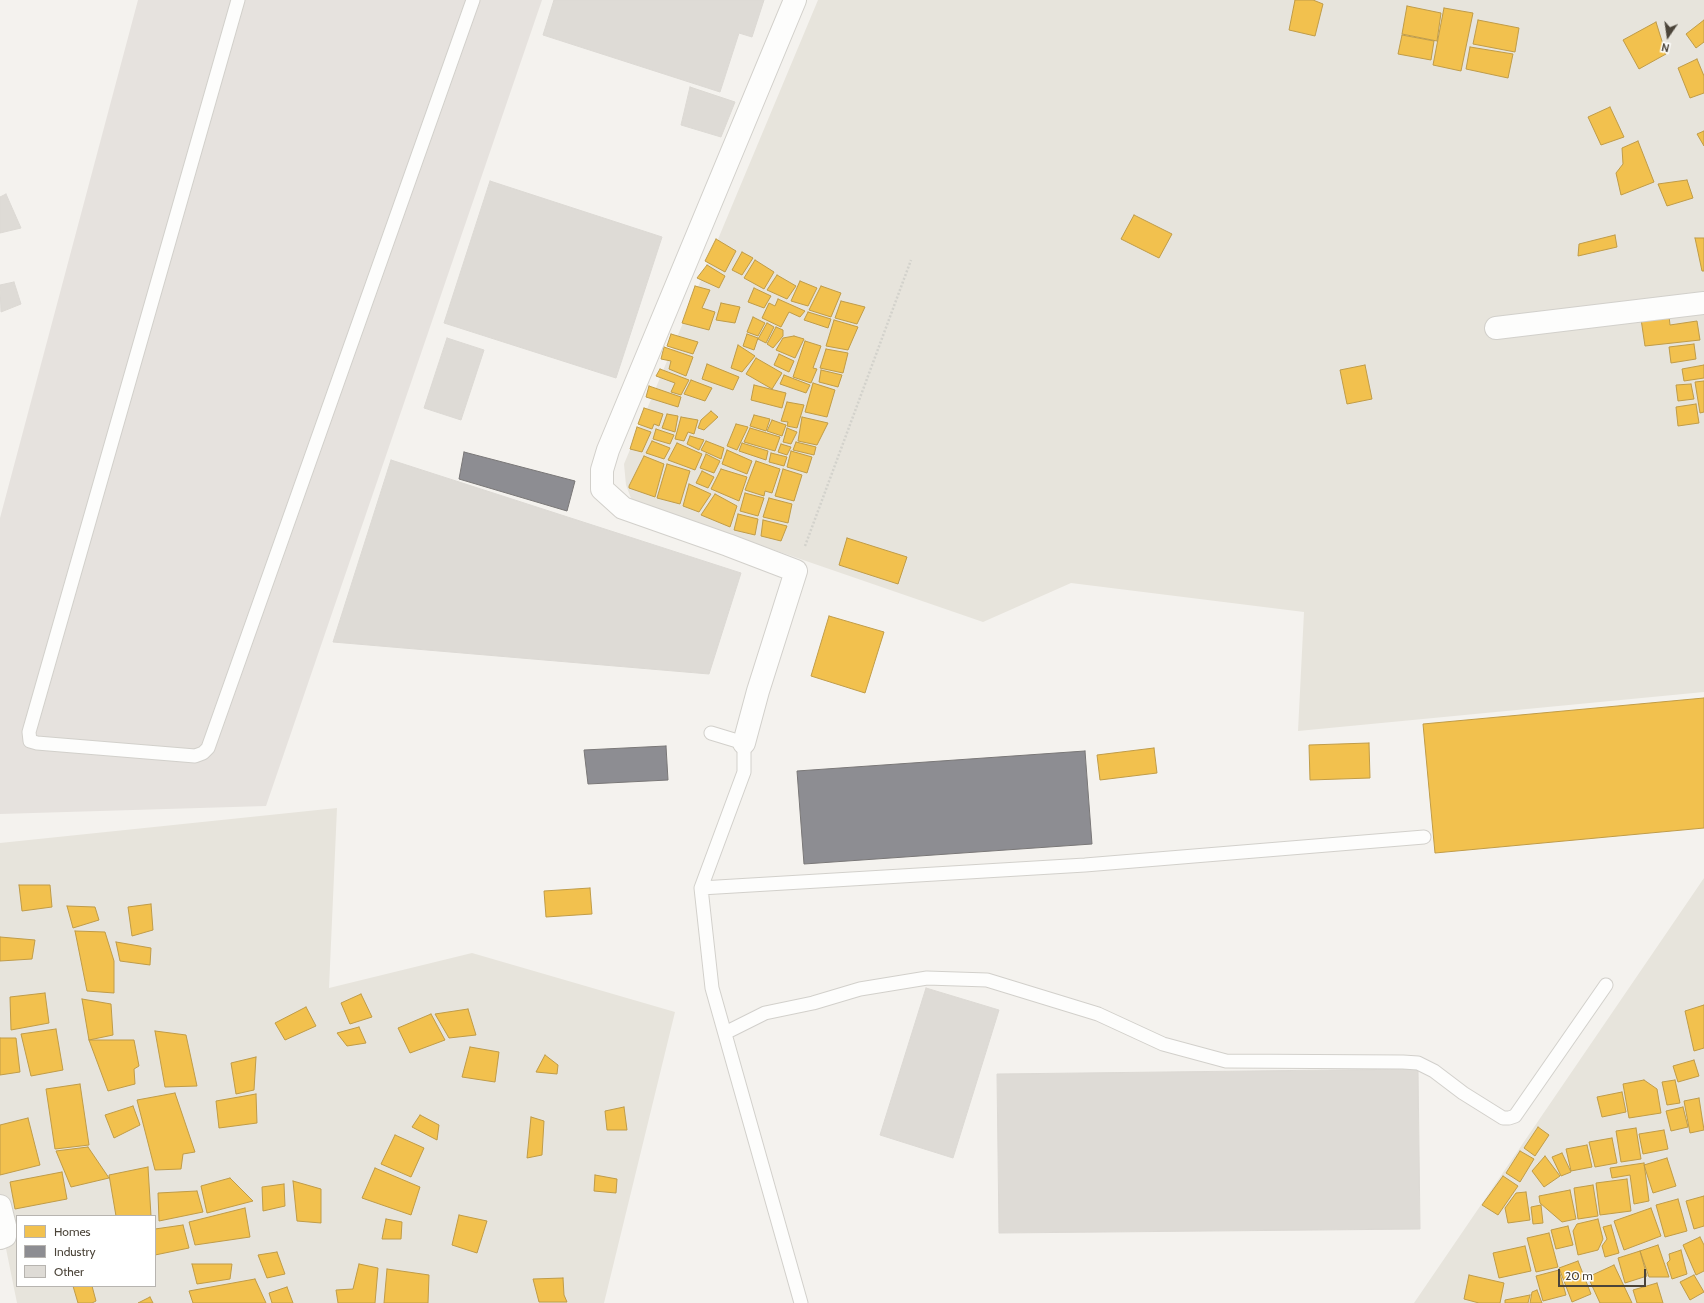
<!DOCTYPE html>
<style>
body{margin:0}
#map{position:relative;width:1704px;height:1303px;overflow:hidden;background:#f4f2ee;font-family:Cabin,sans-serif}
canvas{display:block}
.legend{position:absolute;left:16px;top:1215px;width:140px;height:72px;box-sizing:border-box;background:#fff;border:1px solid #b7b4b0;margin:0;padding:5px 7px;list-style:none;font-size:12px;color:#4b4439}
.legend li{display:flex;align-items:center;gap:8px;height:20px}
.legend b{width:20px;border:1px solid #b7b4b0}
.north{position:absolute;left:1648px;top:16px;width:40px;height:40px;-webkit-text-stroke:3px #fff;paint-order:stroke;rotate:193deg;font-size:11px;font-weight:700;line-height:16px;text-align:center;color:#4b4439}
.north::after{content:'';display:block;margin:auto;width:14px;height:18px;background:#4b4439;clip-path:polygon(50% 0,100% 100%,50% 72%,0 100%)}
.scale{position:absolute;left:1558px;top:1269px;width:88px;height:18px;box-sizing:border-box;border:2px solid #4b4439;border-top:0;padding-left:5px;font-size:12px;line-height:14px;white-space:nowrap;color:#4b4439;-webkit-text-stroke:3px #fff;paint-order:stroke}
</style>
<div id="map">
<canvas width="1704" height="1303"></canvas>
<ul class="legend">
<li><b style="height:11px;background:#f2c14e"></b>Homes</li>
<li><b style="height:11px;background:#8d8d92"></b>Industry</li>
<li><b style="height:11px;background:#dedbd6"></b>Other</li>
</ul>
<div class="north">N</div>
<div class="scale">20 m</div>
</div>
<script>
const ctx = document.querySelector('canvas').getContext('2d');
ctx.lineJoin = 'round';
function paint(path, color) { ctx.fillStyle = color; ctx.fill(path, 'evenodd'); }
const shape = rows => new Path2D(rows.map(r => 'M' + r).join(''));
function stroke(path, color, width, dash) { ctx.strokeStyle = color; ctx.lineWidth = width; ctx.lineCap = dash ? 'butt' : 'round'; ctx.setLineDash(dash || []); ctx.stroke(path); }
paint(shape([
 [818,0,1704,0,1704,692,1298,731,1304,612,1071,583,983,622,632,501,626,485,624,464],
 [337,808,329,988,472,953,675,1012,604,1303,17,1303,0,1219,0,843],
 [17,1216,155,1216,155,1286,17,1286],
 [1704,878,1704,1303,1414,1303]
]), '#e7e4dc');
paint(shape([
 [138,0,542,0,266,806,0,814,0,518]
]), '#e6e2de');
const homes = shape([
 [1295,0,1313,0,1323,4,1315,36,1289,30,1295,0],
 [1407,6,1441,13,1437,41,1402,34,1407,6],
 [1444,8,1473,13,1461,71,1433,65,1444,8],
 [1478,20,1519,28,1515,52,1473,44,1478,20],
 [1704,20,1704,42,1696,48,1686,34,1704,20],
 [1656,22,1666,54,1639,69,1623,40,1656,22],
 [1402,35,1434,41,1431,60,1398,54,1402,35],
 [1470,47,1513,54,1508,78,1466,69,1470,47],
 [1697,59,1704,76,1704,93,1690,98,1678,68,1697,59],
 [1610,107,1624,137,1601,145,1588,117,1610,107],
 [1704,131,1704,146,1697,134,1704,131],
 [1638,141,1654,182,1621,195,1616,173,1623,164,1622,148,1638,141],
 [1687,180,1693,198,1667,206,1658,184,1687,180],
 [1134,215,1172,234,1159,258,1121,239,1134,215],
 [1615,235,1617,247,1578,256,1579,244,1615,235],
 [1695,238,1704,238,1704,271,1702,271,1695,238],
 [716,239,736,251,725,272,705,261,716,239],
 [742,252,753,258,742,275,732,270,742,252],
 [755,260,774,272,764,289,744,278,755,260],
 [707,265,725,276,719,288,697,278,707,265],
 [777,275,796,286,787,299,767,290,777,275],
 [800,281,817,288,808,306,791,301,800,281],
 [695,286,710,290,702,308,715,312,709,330,682,323,695,286],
 [821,286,841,293,831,317,809,310,821,286],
 [754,288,771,296,764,308,748,302,754,288],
 [778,299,805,311,800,317,789,312,781,327,762,318,769,303,775,306,778,299],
 [841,301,865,307,857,324,835,318,841,301],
 [721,303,740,307,735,323,716,320,721,303],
 [808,312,831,319,828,328,804,320,808,312],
 [1669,316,1670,325,1697,321,1700,340,1645,346,1641,319,1669,316],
 [753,317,765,323,758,336,747,332,753,317],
 [834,320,858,327,848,350,826,346,834,320],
 [767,323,774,327,766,343,758,339,767,323],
 [776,327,783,330,783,336,773,348,767,344,776,327],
 [671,334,698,342,693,354,667,346,671,334],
 [747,334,758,338,754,350,743,346,747,334],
 [794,336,804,339,795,358,776,350,783,338,794,336],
 [805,341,821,346,813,368,817,369,811,383,793,377,805,341],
 [1694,344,1696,359,1671,363,1669,347,1694,344],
 [738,345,755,356,742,372,731,368,738,345],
 [664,347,693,357,686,376,669,369,671,361,661,359,664,347],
 [826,349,848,353,843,373,820,368,826,349],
 [779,354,794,361,789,372,774,365,779,354],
 [756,358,782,373,772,389,746,374,756,358],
 [707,364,739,377,733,390,702,379,707,364],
 [1365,365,1372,399,1347,404,1340,370,1365,365],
 [1704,365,1704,378,1684,381,1682,369,1704,365],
 [660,369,689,380,681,395,671,392,675,383,656,376,660,369],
 [821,370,842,375,838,387,819,382,821,370],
 [784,375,810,385,806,393,780,384,784,375],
 [691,380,712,388,705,401,684,394,691,380],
 [1704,381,1704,412,1700,413,1695,382,1704,381],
 [813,383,835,390,827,417,805,412,813,383],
 [1691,384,1694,399,1678,401,1676,385,1691,384],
 [754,385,786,393,782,408,751,400,754,385],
 [649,386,681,397,678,407,646,397,649,386],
 [787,402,804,405,797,428,787,426,788,422,781,421,787,402],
 [1696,404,1699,423,1678,426,1676,407,1696,404],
 [644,408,663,414,659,426,654,424,652,429,638,424,644,408],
 [711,411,718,417,704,430,698,428,701,420,711,411],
 [667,414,678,416,675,432,662,428,667,414],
 [754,415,770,419,766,431,750,426,754,415],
 [681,417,698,420,694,434,688,432,684,441,675,439,681,417],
 [802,417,828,423,817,445,798,441,802,417],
 [772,420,786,425,782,436,767,431,772,420],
 [736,424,748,427,737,450,727,446,736,424],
 [637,427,651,432,642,452,630,449,637,427],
 [750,428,780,437,775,451,744,442,750,428],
 [787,428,797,432,791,444,783,442,787,428],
 [656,429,674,435,670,444,653,439,656,429],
 [690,436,704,440,699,450,687,444,690,436],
 [652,441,670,448,664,459,646,453,652,441],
 [706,441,724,448,721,459,701,450,706,441],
 [796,442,816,447,814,455,793,450,796,442],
 [677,443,702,454,695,470,668,460,677,443],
 [742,443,768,451,766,460,739,451,742,443],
 [781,444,791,447,787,455,778,452,781,444],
 [727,450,752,461,747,474,722,464,727,450],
 [791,451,812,457,807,473,787,467,791,451],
 [771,453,787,457,784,466,769,462,771,453],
 [706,454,720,461,714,473,700,468,706,454],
 [644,456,664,464,655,497,629,488,629,486,644,456],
 [756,461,780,469,772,493,765,491,764,496,745,490,756,461],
 [667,464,690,471,680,504,657,498,667,464],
 [721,469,747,477,739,501,711,489,721,469],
 [783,469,802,475,794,501,775,496,783,469],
 [702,471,714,477,708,488,696,483,702,471],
 [689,484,711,494,699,512,683,506,689,484],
 [745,493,764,498,758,516,740,511,745,493],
 [715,494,737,506,730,527,701,515,715,494],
 [769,498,792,504,788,523,763,517,769,498],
 [738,514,758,519,755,535,734,530,738,514],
 [763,520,787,526,781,541,761,536,763,520],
 [847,538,907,557,898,584,839,565,847,538],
 [829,616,884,632,865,693,811,676,829,616],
 [1704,698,1704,828,1435,853,1423,724,1704,698],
 [1369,743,1370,778,1310,780,1309,745,1369,743],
 [1154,748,1157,773,1100,780,1097,755,1154,748],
 [19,885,50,885,52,907,22,911,19,885],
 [590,888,592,914,546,917,544,891,590,888],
 [151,904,153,930,132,936,128,907,151,904],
 [67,906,95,907,99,920,73,928,67,906],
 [75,931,105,932,114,961,114,993,87,991,75,931],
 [0,937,35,940,32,959,0,961,0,937],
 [116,942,151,948,150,965,120,961,116,942],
 [45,993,49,1023,11,1030,10,997,45,993],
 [361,994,372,1017,350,1024,341,1003,361,994],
 [82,999,111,1004,113,1035,89,1040,82,999],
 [1704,1005,1704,1048,1694,1051,1685,1011,1704,1005],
 [306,1007,316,1026,285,1040,275,1023,306,1007],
 [468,1009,476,1035,449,1038,435,1014,468,1009],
 [431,1014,445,1040,410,1053,398,1028,431,1014],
 [359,1027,366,1043,347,1046,337,1033,359,1027],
 [56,1029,63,1070,31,1076,21,1034,56,1029],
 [155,1031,186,1035,197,1086,165,1087,155,1031],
 [0,1038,16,1038,20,1072,0,1075,0,1038],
 [89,1040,134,1040,139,1066,134,1069,135,1084,108,1091,89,1040],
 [470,1047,499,1052,495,1082,462,1077,470,1047],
 [545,1055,558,1065,557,1074,536,1072,545,1055],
 [256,1057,254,1090,236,1094,231,1063,256,1057],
 [1694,1060,1699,1076,1678,1082,1673,1066,1694,1060],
 [1644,1080,1657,1089,1661,1113,1629,1118,1623,1084,1644,1080],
 [1675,1080,1680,1103,1667,1105,1662,1082,1675,1080],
 [80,1084,89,1145,55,1149,46,1089,80,1084],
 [1622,1092,1626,1112,1602,1117,1597,1097,1622,1092],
 [175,1093,195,1152,183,1154,181,1169,155,1170,137,1100,175,1093],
 [256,1094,257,1123,219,1128,216,1101,256,1094],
 [1699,1098,1704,1130,1690,1133,1684,1101,1699,1098],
 [133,1106,140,1125,114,1138,105,1115,133,1106],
 [624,1107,627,1130,607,1130,605,1111,624,1107],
 [1683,1107,1688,1127,1671,1131,1666,1111,1683,1107],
 [420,1115,439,1125,437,1140,412,1127,420,1115],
 [531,1117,544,1121,542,1155,527,1158,531,1117],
 [28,1118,40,1165,0,1175,0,1125,28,1118],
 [1538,1127,1549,1135,1535,1156,1524,1148,1538,1127],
 [1636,1128,1641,1159,1621,1162,1616,1131,1636,1128],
 [1664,1130,1668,1149,1643,1154,1639,1134,1664,1130],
 [395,1135,424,1148,411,1177,381,1164,395,1135],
 [1612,1138,1617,1163,1595,1167,1589,1142,1612,1138],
 [1587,1145,1592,1167,1571,1171,1566,1149,1587,1145],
 [88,1147,109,1178,71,1187,56,1151,88,1147],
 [1520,1151,1534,1159,1520,1182,1506,1173,1520,1151],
 [1562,1153,1571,1172,1561,1176,1552,1157,1562,1153],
 [1545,1156,1560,1176,1544,1187,1532,1171,1545,1156],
 [1667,1158,1676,1186,1653,1193,1644,1165,1667,1158],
 [1644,1163,1649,1201,1634,1204,1630,1175,1612,1178,1610,1168,1644,1163],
 [148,1167,151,1216,116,1216,109,1175,148,1167],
 [375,1168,420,1187,411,1215,362,1198,375,1168],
 [62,1172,67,1199,15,1209,10,1182,62,1172],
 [595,1175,617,1179,616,1193,594,1191,595,1175],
 [1503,1176,1518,1186,1498,1215,1482,1205,1503,1176],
 [230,1178,253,1201,207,1213,201,1186,230,1178],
 [1627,1179,1631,1211,1600,1215,1596,1183,1627,1179],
 [293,1181,321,1189,321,1223,297,1221,293,1181],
 [284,1184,285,1206,263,1211,262,1187,284,1184],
 [1593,1185,1598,1216,1578,1219,1574,1188,1593,1185],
 [1570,1190,1576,1219,1562,1222,1540,1203,1539,1196,1570,1190],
 [197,1191,203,1212,159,1221,158,1193,197,1191],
 [1526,1192,1530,1220,1508,1223,1505,1208,1516,1193,1526,1192],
 [1704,1196,1704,1226,1694,1229,1686,1201,1704,1196],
 [1678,1199,1687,1231,1665,1237,1656,1205,1678,1199],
 [1541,1205,1543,1223,1533,1224,1531,1207,1541,1205],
 [245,1208,250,1237,195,1245,189,1222,245,1208],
 [1651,1208,1661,1236,1624,1250,1614,1221,1651,1208],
 [459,1215,487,1221,477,1253,452,1245,459,1215],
 [386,1219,402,1222,401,1239,382,1239,386,1219],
 [1598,1219,1603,1239,1598,1250,1578,1255,1573,1231,1577,1224,1598,1219],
 [183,1225,189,1248,155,1255,155,1229,183,1225],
 [1611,1225,1619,1253,1605,1257,1602,1246,1607,1239,1603,1227,1611,1225],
 [1568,1226,1573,1245,1556,1249,1551,1230,1568,1226],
 [1549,1233,1558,1267,1536,1272,1527,1238,1549,1233],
 [1700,1237,1704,1245,1704,1271,1696,1275,1683,1245,1700,1237],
 [1658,1245,1669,1277,1649,1277,1640,1251,1658,1245],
 [1525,1246,1531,1271,1499,1278,1493,1253,1525,1246],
 [1681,1250,1687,1274,1672,1279,1667,1263,1670,1260,1669,1254,1681,1250],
 [1640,1251,1647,1276,1625,1283,1618,1258,1640,1251],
 [277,1252,285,1274,267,1278,258,1255,277,1252],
 [1578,1261,1591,1294,1572,1302,1559,1268,1578,1261],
 [192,1264,232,1264,230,1279,197,1284,192,1264],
 [359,1264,378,1268,375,1303,338,1303,336,1290,353,1289,359,1264],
 [1614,1265,1632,1303,1600,1303,1588,1277,1614,1265],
 [387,1269,429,1275,428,1303,384,1303,387,1269],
 [1559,1270,1566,1295,1543,1301,1536,1276,1559,1270],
 [1469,1275,1504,1283,1500,1303,1479,1303,1464,1299,1469,1275],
 [1694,1275,1704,1292,1690,1300,1680,1282,1694,1275],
 [563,1278,564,1295,567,1302,539,1302,533,1279,563,1278],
 [255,1279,266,1303,193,1303,189,1291,255,1279],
 [1657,1283,1663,1303,1637,1303,1633,1290,1657,1283],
 [73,1286,92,1286,96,1301,92,1303,78,1303,73,1286],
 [287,1287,293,1303,272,1303,269,1293,287,1287],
 [1537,1290,1542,1303,1530,1303,1532,1292,1537,1290],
 [1530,1295,1528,1303,1505,1303,1505,1300,1530,1295],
 [150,1297,153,1303,138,1303,150,1297]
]);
paint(homes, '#f2c14e');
stroke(homes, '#c09c48', 1);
const industry = shape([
 [464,452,575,481,567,511,459,479,464,452],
 [666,746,668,780,588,784,584,750,666,746],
 [1085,751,1092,844,804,864,797,771,1085,751]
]);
paint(industry, '#8d8d92');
stroke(industry, '#797777', 1);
const building = shape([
 [554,0,764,0,752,37,739,33,720,92,543,35,554,0],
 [690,87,735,102,721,137,681,125,690,87],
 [490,181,662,237,616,378,444,323,490,181],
 [6,194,21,228,0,233,0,197,6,194],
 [14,282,21,304,1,312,0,285,14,282],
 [447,338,484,350,461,420,424,408,447,338],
 [391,460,741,573,709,674,333,642,391,460],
 [926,988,999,1010,953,1158,880,1135,926,988],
 [1418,1069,1420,1229,999,1233,997,1074,1418,1069]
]);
paint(building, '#dedbd6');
stroke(building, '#dcd9d4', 1);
const lane = shape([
 [238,0,29,732,30,741,37,743,195,756,203,753,208,748,473,0],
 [711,733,744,743,744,772,701,888,712,988,801,1303],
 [701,888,1085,865,1424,837],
 [725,1033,765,1013,813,1003,860,989,927,978,987,980,1098,1014,1163,1044,1226,1061,1403,1062,1418,1063,1434,1071,1463,1093,1503,1118,1509,1118,1515,1116,1606,985]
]);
const street = shape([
 [1496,328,1704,303],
 [744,743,758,691,796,571,728,545,623,508,602,489,602,470,608,450,795,0],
 [0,1206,6,1230,5,1236,0,1238]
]);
stroke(lane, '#d2d0cb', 15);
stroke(street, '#d2d0cb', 24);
stroke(shape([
 [805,546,911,260]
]), '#d3d2cc', 2.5, [2, 2]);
stroke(lane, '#fdfdfc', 13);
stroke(street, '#fdfdfc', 22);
</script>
